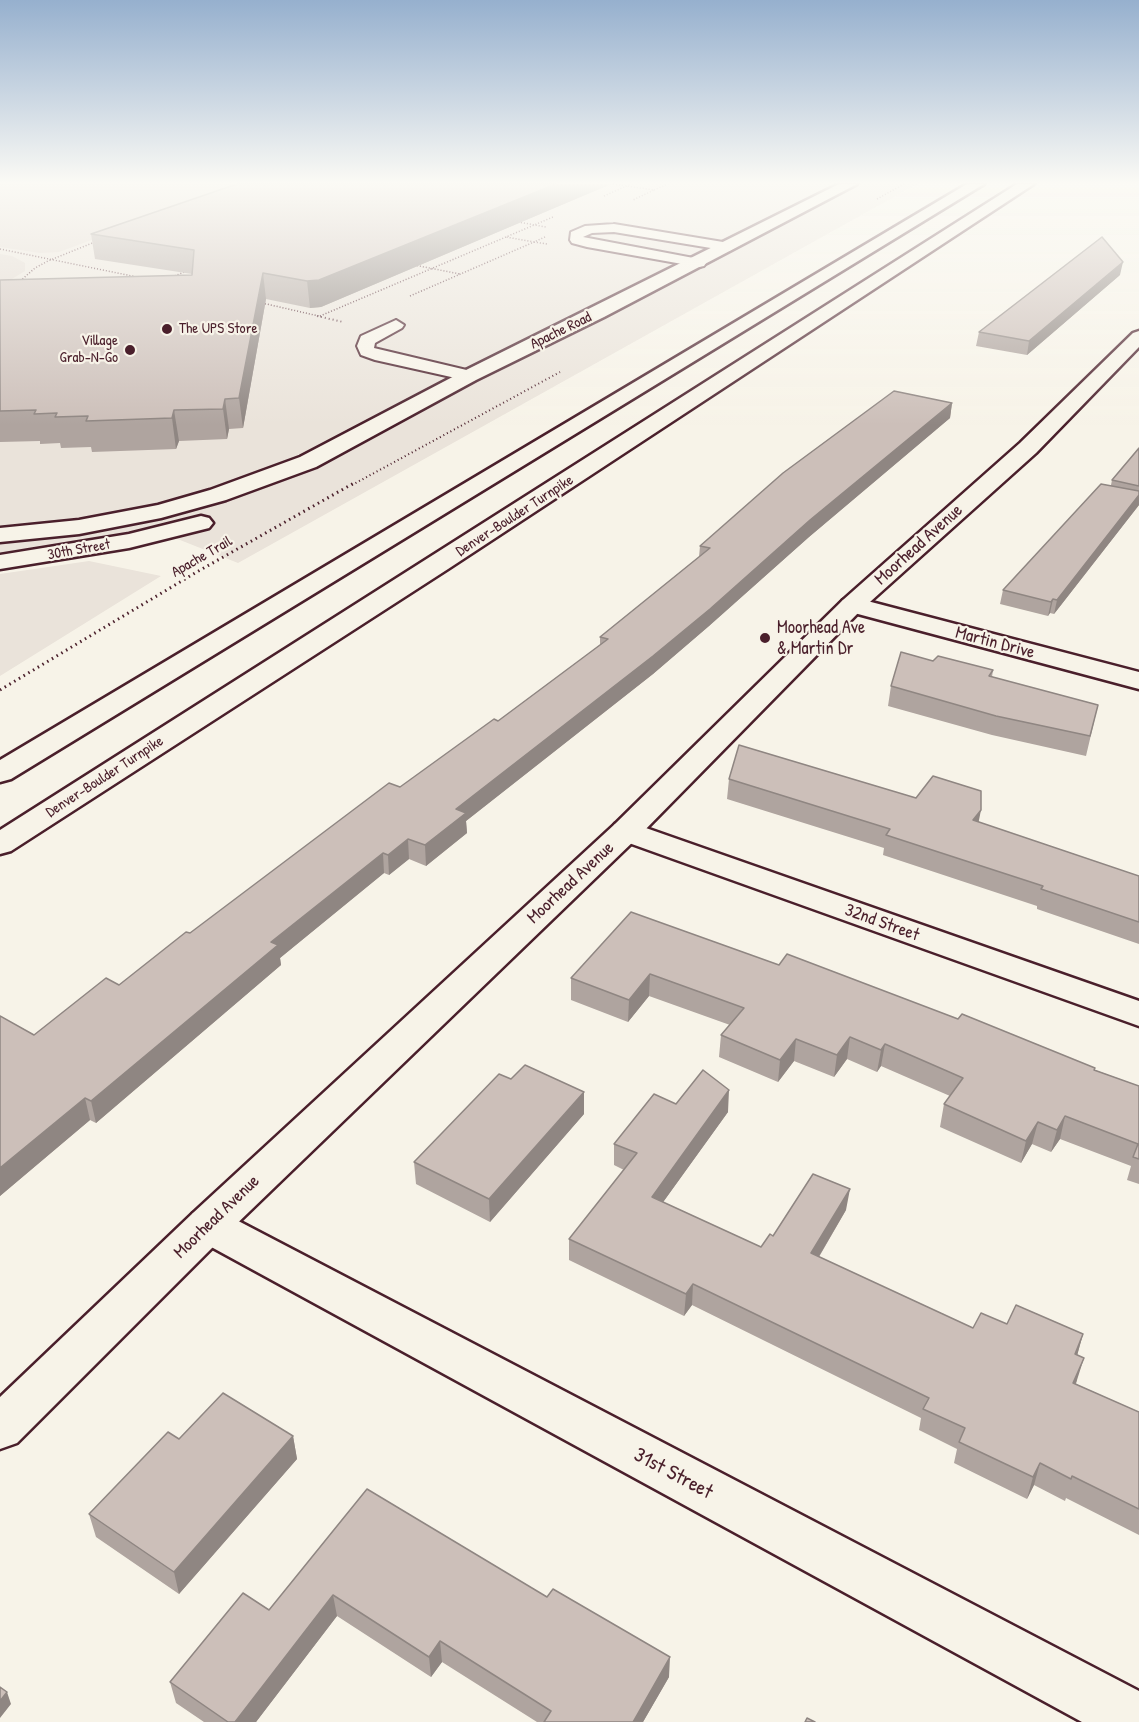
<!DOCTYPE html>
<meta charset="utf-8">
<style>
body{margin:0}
canvas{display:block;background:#f7f3e8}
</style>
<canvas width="1139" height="1722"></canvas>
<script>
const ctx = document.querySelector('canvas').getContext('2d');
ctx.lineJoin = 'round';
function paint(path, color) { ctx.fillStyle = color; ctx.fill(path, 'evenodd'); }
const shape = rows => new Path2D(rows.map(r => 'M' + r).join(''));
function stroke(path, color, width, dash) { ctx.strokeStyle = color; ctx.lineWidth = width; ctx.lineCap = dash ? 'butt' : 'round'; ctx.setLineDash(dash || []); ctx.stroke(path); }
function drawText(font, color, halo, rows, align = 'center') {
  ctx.font = font + ' "Patrick Hand",sans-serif'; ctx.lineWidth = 4.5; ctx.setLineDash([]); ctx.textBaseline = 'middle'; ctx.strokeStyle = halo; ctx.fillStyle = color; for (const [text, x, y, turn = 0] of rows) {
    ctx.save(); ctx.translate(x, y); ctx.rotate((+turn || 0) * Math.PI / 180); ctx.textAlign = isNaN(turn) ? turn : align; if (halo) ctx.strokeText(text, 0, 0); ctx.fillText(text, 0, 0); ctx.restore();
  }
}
paint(shape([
 [0,184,917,184,238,563,175,538,0,564],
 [89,561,161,576,0,676,0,574]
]), '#eae3da');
paint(shape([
 [0,184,243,184,59,252,40,253,0,247],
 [0,254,12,256,25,263,25,271,7,282,0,284]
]), '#ded4cc');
const service = shape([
 [614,224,729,243,736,247,729,251,614,232,592,233,583,237,704,260,706,263,704,266,699,267,587,247,572,243,570,240,571,232,585,226,614,224],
 [396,320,404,325,402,328,375,343,374,348,475,372,478,376,475,380,469,381,375,360,361,355,357,346,361,336,396,320]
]);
const minor = shape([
 [839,184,857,184,604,317,476,380,316,467,226,500,161,518,79,534,0,542,0,528,79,520,158,505,210,490,300,457,462,372,839,184],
 [201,516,209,518,213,523,209,528,129,548,0,569,0,555,129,534,201,516],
 [852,597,1139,672,1139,689,843,610,839,605,843,600,852,597],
 [626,821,1139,1001,1139,1026,615,838,610,831,615,824,626,821],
 [208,1208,223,1213,1139,1691,1139,1722,1082,1722,193,1237,186,1225,193,1213,208,1208]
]);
const tertiary = shape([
 [1139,331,1139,347,1036,453,861,610,637,838,223,1237,17,1443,0,1449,0,1397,193,1213,615,824,843,600,1020,443,1133,333,1139,331]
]);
const motorway = shape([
 [967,184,984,184,11,779,0,782,0,760,967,184],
 [1017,184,1034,184,448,569,11,851,0,854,0,830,1017,184]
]);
stroke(service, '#4a1f2b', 4);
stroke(minor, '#4a1f2b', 5);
stroke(tertiary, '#4a1f2b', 5);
stroke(motorway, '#4a1f2b', 5);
stroke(shape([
 [613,184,654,190,633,200],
 [654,190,668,184],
 [604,196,631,184],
 [877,199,904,184],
 [518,222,546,227],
 [545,237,534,242,547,244],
 [0,249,137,277],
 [414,265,460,274],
 [172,277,187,271],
 [18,283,35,268,48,261,95,242],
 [410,296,534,242,506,237],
 [262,303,323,317],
 [320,316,553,217]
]), '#4a1f2b', 1.5, [1, 2]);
stroke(shape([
 [317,316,343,322],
 [352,485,560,372]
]), '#4a1f2b', 2, [1, 3]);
stroke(shape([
 [0,690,195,573,354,483]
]), '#4a1f2b', 3, [1.5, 4]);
paint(service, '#f7f3e8');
paint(minor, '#f7f3e8');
paint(tertiary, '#f7f3e8');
paint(motorway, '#f7f3e8');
paint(shape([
 [237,184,611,184,321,307,310,308,266,299,243,428,229,429,227,439,179,441,176,449,92,452,91,447,61,448,60,443,40,444,40,441,0,442,0,280,192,275,192,274,95,259,91,234],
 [1120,275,1027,355,976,346,979,332],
 [952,403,950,418,809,537,709,626,653,674,466,821,467,833,426,866,409,859,389,875,384,873,280,958,281,965,96,1123,90,1120,0,1196,0,1016,34,1035,119,985,190,933,498,721,600,645,600,637,699,557,700,546],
 [1139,448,1139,505,1054,614,1050,613,1048,616,1000,604,1003,590,1111,485,1112,480],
 [933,661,993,670,992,677,1098,705,1086,756,992,735,888,706,891,686],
 [729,779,978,822,1139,876,1139,944,1037,909,1037,906,883,855,884,848,727,799],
 [779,965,958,1019,1095,1068,1095,1070,1139,1086,1139,1184,1127,1180,1131,1166,1060,1139,1051,1152,1032,1144,1021,1163,940,1127,944,1104,950,1096,881,1066,877,1072,847,1059,834,1077,794,1061,778,1082,719,1057,721,1035,730,1025,649,996,628,1022,571,1000,571,978],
 [676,1104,728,1112,663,1202,761,1247,773,1236,846,1210,819,1257,973,1328,1007,1324,1083,1334,1077,1355,1077,1380,1076,1384,1139,1412,1139,1535,1066,1498,1065,1501,1034,1485,1027,1499,954,1463,957,1449,919,1430,921,1418,692,1305,684,1316,569,1260,569,1239,624,1170,614,1165,614,1144],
 [584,1114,490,1222,416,1184,414,1162],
 [293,1436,297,1459,179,1594,96,1537,89,1514,179,1439],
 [367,1489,669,1677,643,1722,537,1722,442,1662,431,1677,337,1616,256,1722,204,1722,176,1703,170,1682,269,1610]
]), '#afa49f');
paint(shape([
 [556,184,611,184,321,307,310,308,307,281],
 [1123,262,1120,275,1027,355,1029,341],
 [263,273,266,299,243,428,239,398],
 [225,399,229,429,227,439,223,409],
 [952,403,950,418,809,537,709,626,653,674,466,821,467,833,426,866,425,845,456,809],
 [174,410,179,441,176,449,172,418],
 [1139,495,1139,505,1054,614,1057,600],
 [1053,599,1050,613,1048,616,1051,602],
 [981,810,977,830,973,820],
 [408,839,409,859,389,875,388,855],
 [383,853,384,873,280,958,281,965,96,1123,91,1101,271,942],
 [650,974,649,996,628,1022,629,1000],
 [850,1037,847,1059,834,1077,837,1055],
 [796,1039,794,1061,778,1082,780,1060],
 [885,1044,881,1066,877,1072,881,1050],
 [729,1090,728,1112,651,1219,652,1197],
 [584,1092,584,1114,490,1222,489,1199],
 [85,1098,90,1120,0,1196,0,1168],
 [1065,1116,1060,1139,1051,1152,1057,1130],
 [1038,1122,1032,1144,1021,1163,1026,1141],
 [850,1189,846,1210,808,1275,811,1253],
 [693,1284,692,1305,684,1316,686,1294],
 [1083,1334,1077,1356,1075,1354],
 [1084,1358,1077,1380,1067,1405,1073,1383],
 [293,1436,297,1459,179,1594,174,1572],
 [1040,1463,1034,1485,1027,1499,1033,1477],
 [333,1595,337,1616,256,1722,235,1722],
 [440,1641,442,1662,431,1677,429,1657],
 [670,1657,669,1677,643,1722,633,1722],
 [7,1692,11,1704,0,1718,0,1701]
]), '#8f8682');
const building = shape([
 [237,184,556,184,319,280,307,281,263,273,239,398,225,399,223,409,174,410,172,418,86,421,88,416,55,417,57,413,34,414,36,410,0,411,0,280,192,275,194,250,91,234,237,184],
 [1102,237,1123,262,1029,341,979,332,1102,237],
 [894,391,952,403,810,520,710,609,653,656,456,809,466,813,425,845,408,839,388,855,383,853,271,942,278,945,91,1101,85,1098,0,1168,0,1016,34,1035,106,978,119,985,186,932,190,933,389,783,400,787,494,719,498,721,608,639,600,637,710,548,700,546,783,473,894,391],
 [1139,448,1139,486,1112,480,1139,448],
 [1101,484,1139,491,1139,495,1057,600,1053,599,1051,602,1003,590,1101,484],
 [901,652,933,661,938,656,993,670,989,676,1098,705,1090,736,996,716,891,686,901,652],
 [739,745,916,798,933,776,981,791,981,810,973,820,1139,876,1139,922,1041,889,1043,886,886,835,890,829,729,779,739,745],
 [631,912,779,965,787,954,958,1019,962,1014,1095,1068,1094,1070,1139,1086,1139,1159,1133,1157,1138,1144,1065,1116,1057,1130,1038,1122,1026,1141,944,1104,963,1078,885,1044,881,1050,850,1037,837,1055,796,1039,780,1060,721,1035,744,1008,650,974,629,1000,571,978,631,912],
 [525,1065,584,1092,489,1199,414,1162,499,1074,511,1079,525,1065],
 [703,1070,729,1090,652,1197,761,1247,770,1234,773,1236,813,1174,850,1189,811,1253,973,1328,981,1313,1007,1324,1016,1305,1083,1334,1075,1354,1084,1358,1073,1383,1139,1412,1139,1509,1072,1476,1071,1479,1040,1463,1033,1477,959,1442,965,1428,923,1409,929,1398,693,1284,686,1294,569,1239,637,1153,614,1144,654,1094,676,1104,703,1070],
 [223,1393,293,1436,174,1572,89,1514,168,1432,179,1439,223,1393],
 [367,1489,547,1597,553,1589,670,1657,633,1722,544,1722,551,1711,440,1641,429,1657,333,1595,235,1722,228,1722,170,1682,243,1593,269,1610,367,1489],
 [0,1687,7,1692,0,1701,0,1687],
 [807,1718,815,1722,805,1722,807,1718]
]);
paint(building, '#ccbfb9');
stroke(building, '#8f8682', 1.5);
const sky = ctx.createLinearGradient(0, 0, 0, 425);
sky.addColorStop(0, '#96b0ce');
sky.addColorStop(0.43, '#fbfaf5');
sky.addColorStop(1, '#fbfaf500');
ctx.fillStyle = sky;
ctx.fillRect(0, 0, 1139, 425);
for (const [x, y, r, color] of [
 [167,329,6,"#4a1f2b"],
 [130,350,6,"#4a1f2b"],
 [765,638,6,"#4a1f2b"]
]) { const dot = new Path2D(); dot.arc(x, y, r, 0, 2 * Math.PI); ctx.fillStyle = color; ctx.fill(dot); stroke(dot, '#f7f3e8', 2); }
drawText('15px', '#4a1f2b', '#f7f3e8', [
 ["The UPS Store",179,329],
 ["Village",118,341,"right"],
 ["Grab-N-Go",118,358,"right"]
], 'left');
drawText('15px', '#4a1f2b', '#f7f3e8', [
 ["Apache Road",561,331,-26],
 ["Denver–Boulder Turnpike",515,516,-33],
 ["30th Street",79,550,-10],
 ["Apache Trail",202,557,-30],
 ["Denver–Boulder Turnpike",105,777,-33]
]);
drawText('18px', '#4a1f2b', '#f7f3e8', [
 ["Moorhead Avenue",919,545,-42],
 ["Martin Drive",995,643,15],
 ["Moorhead Avenue",571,883,-43],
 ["32nd Street",882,923,20],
 ["Moorhead Avenue",217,1217,-44]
]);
drawText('18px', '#4a1f2b', '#f7f3e8', [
 ["Moorhead Ave",777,628],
 ["& Martin Dr",777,649]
], 'left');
drawText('21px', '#4a1f2b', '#f7f3e8', [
 ["31st Street",673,1474,28]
]);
</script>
